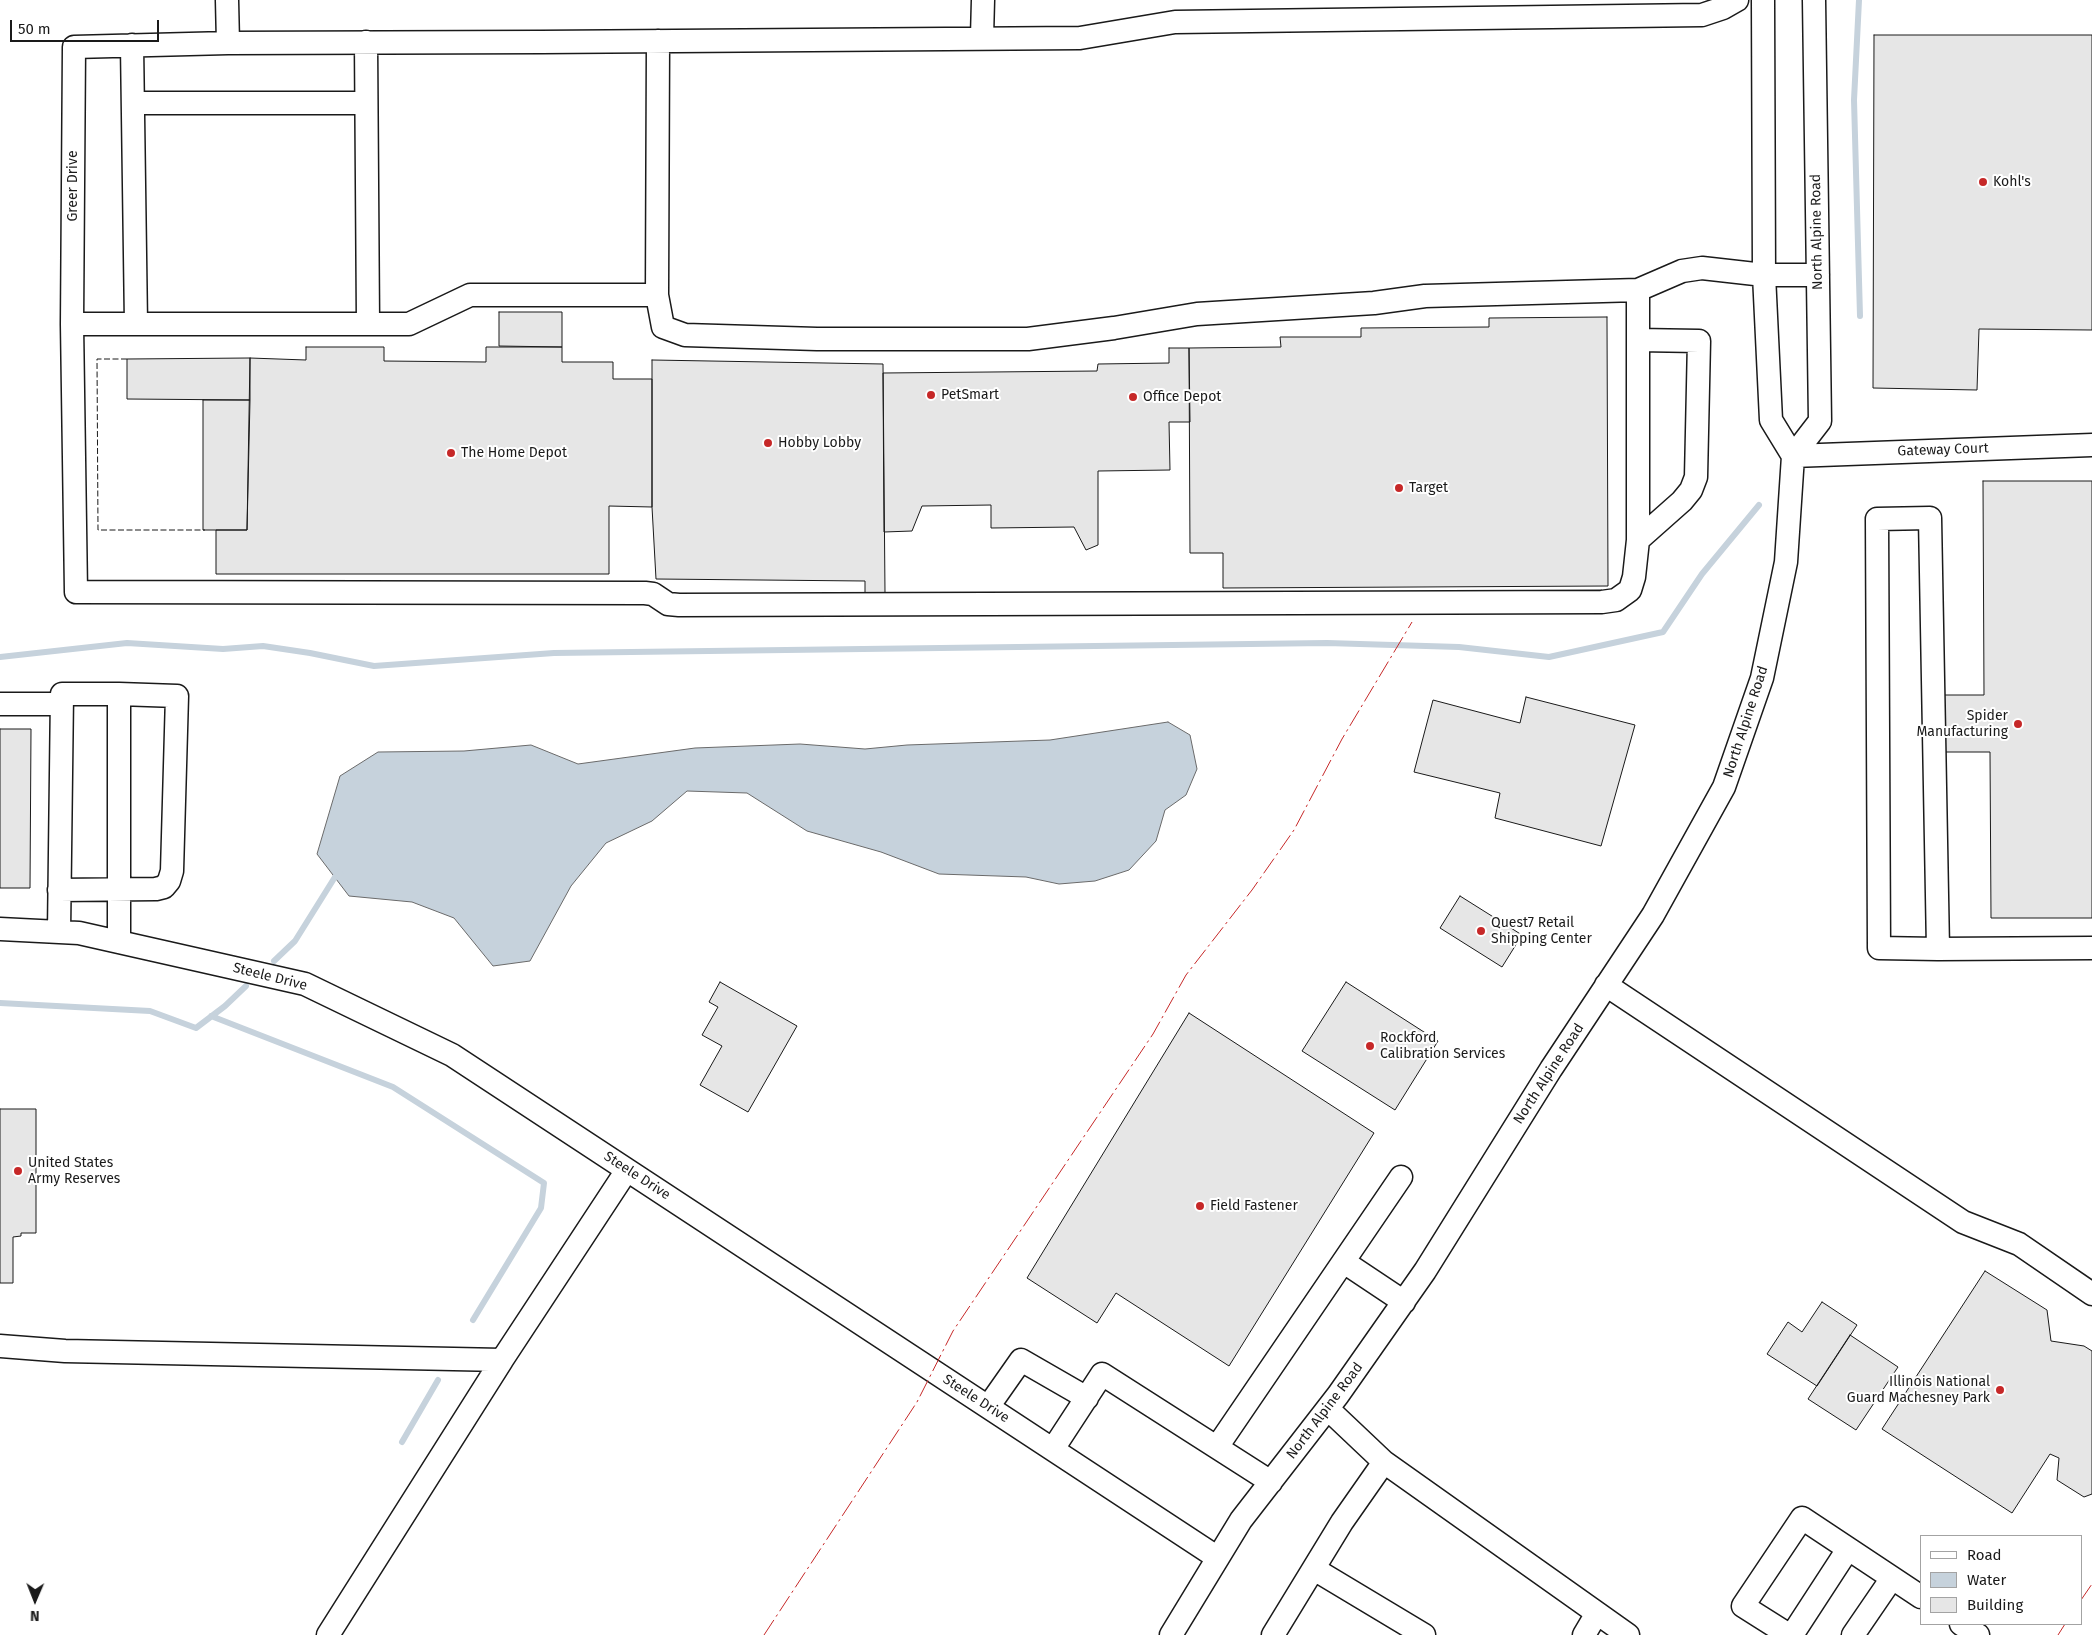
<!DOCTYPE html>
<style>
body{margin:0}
#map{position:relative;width:2092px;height:1635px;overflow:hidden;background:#fff;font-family:"Fira Sans",sans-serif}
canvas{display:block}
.legend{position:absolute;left:1920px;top:1535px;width:162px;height:90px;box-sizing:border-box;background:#fff;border:1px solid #a3a3a3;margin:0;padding:6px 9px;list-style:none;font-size:15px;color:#1a1a1a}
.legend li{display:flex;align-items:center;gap:10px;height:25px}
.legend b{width:25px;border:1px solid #a3a3a3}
.north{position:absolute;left:10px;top:1575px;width:50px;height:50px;-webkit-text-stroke:4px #fff;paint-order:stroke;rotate:181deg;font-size:14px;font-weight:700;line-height:20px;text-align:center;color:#1a1a1a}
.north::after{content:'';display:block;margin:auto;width:18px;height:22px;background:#1a1a1a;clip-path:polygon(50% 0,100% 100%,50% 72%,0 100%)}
.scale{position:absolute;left:10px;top:20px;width:149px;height:22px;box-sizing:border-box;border:2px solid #1a1a1a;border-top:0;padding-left:6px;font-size:15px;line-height:18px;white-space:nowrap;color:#1a1a1a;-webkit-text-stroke:4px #fff;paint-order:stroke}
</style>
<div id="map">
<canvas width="2092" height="1635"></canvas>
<ul class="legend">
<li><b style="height:6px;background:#fff"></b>Road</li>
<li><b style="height:14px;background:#c6d2dc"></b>Water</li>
<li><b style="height:14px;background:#e6e6e6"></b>Building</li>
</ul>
<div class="north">N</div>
<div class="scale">50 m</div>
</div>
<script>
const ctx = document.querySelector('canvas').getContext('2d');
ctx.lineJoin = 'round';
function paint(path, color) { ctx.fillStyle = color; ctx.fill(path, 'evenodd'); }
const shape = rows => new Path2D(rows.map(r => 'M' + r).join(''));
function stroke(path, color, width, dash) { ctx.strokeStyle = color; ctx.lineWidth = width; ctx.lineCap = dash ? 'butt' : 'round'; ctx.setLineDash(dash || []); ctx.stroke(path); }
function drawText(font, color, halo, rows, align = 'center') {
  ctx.font = font + ' "Fira Sans",sans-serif'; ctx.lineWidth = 4; ctx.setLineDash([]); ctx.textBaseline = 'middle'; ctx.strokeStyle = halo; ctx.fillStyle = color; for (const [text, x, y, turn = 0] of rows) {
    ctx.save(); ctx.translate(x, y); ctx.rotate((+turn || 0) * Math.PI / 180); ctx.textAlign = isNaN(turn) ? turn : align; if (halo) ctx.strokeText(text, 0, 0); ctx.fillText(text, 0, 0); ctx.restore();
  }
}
const water = shape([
 [1168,722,1190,735,1197,769,1186,795,1165,810,1156,841,1129,870,1095,881,1059,884,1026,877,939,874,881,852,807,831,747,793,687,791,652,821,606,843,571,886,530,961,493,966,454,918,412,902,349,896,317,854,340,776,378,752,464,751,531,745,578,764,695,748,800,744,865,749,907,745,1050,740,1168,722]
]);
paint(water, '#c6d2dc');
stroke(water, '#6a6a6a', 1);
stroke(shape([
 [1859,0,1854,100,1860,316],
 [0,657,127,643,223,649,263,646,310,653,374,666,554,653,1327,643,1459,647,1549,657,1663,632,1702,574,1759,505],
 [274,961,295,941,335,877,340,873],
 [0,1003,150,1011,196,1028,225,1006,246,986],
 [211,1016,393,1087,544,1183,541,1208,473,1320],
 [402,1442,438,1380]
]), '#c6d2dc', 6);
const building = shape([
 [1874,35,2092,35,2092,330,1979,329,1977,390,1873,388,1874,35],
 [499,312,562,312,562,347,499,346,499,312],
 [1607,317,1608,586,1223,588,1223,553,1190,553,1189,348,1281,347,1280,337,1361,337,1361,328,1489,327,1489,318,1607,317],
 [306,347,384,347,384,361,486,362,486,347,562,347,562,362,613,362,613,379,652,379,652,507,609,506,609,574,216,574,216,530,247,530,250,358,306,360,306,347],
 [1169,348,1189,348,1190,422,1169,422,1170,470,1098,471,1098,545,1086,550,1074,527,991,528,991,505,922,506,912,531,884,532,883,373,1097,371,1098,364,1169,363,1169,348],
 [250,358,250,400,127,399,127,359,250,358],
 [652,360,883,364,885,593,865,593,865,581,656,579,652,507,652,360],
 [203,400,250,400,247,530,203,530,203,400],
 [1983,481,2092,481,2092,918,1991,918,1990,752,1943,752,1943,695,1984,695,1983,481],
 [1526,697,1635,725,1601,846,1495,818,1500,793,1414,772,1433,700,1520,723,1526,697],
 [0,729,31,729,30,888,0,888,0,729],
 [1460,896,1522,935,1502,967,1440,928,1460,896],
 [720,982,797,1026,748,1112,700,1085,722,1046,702,1035,718,1007,709,1002,720,982],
 [1346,982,1438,1041,1395,1110,1302,1051,1346,982],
 [1189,1013,1374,1133,1229,1366,1116,1293,1097,1323,1027,1278,1189,1013],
 [0,1109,36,1109,36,1233,21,1233,21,1236,13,1237,13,1283,0,1283,0,1109],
 [1985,1271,2047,1310,2051,1341,2084,1346,2092,1351,2092,1494,2084,1497,2057,1480,2059,1458,2050,1454,2012,1513,1882,1429,1985,1271],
 [1822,1302,1857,1325,1817,1386,1767,1354,1788,1322,1802,1332,1822,1302],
 [1850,1335,1898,1367,1856,1430,1808,1399,1850,1335]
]);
paint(building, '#e6e6e6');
stroke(building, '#1a1a1a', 1);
const minor = shape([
 [227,0,228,43],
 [1763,0,1764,275,1771,420,1793,456],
 [982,37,983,0],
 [658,41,657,295,663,327,685,335,817,339,1028,339,1114,328,1197,314,1374,303,1425,296,1638,290,1682,271,1702,268,1764,275,1818,275],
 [366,42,368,323],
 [132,45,136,324],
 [133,103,366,103],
 [1638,290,1638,540,1634,577,1630,590,1616,600,1602,602,679,605,668,604,653,594,645,593,76,592,72,324,74,47,228,43,541,42,1080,38,1175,22,1702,15,1723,8,1737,0],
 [72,324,409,324,470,295,657,295],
 [1638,340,1699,341,1696,477,1691,490,1682,501,1638,540],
 [1793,456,2092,445],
 [0,704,62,704],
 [59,890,156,889,164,887,169,881,172,871,177,696,119,694],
 [0,929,79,933,305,984,452,1055,1218,1558],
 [59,932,62,694,119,694,119,942],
 [1938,949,1930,518,1877,519,1879,948,1938,949,2092,948],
 [1606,985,1963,1222,2019,1244,2092,1294],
 [1344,1262,1404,1302],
 [0,1346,65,1351,502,1360,627,1170],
 [988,1407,1021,1360,1087,1398],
 [1328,1409,1384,1462],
 [1217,1447,1401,1177],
 [1053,1449,1102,1374,1271,1482],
 [1314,1569,1424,1635],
 [1961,1624,1978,1635],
 [328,1635,502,1360],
 [1171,1635,1241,1520,1338,1395,1425,1271,1551,1069,1653,915,1724,787,1762,678,1786,562,1793,456,1820,421,1814,0],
 [1273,1635,1342,1522,1384,1462,1628,1635],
 [1584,1635,1597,1613],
 [1789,1635,1743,1606,1802,1518,1921,1597],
 [1792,1635,1848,1549],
 [1853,1635,1892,1578]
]);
stroke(minor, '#1a1a1a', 25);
stroke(minor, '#fff', 22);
stroke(shape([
 [127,359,97,359,98,530,205,530]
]), '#1a1a1a', 1, [6, 2.5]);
stroke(shape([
 [2081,1600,2092,1584],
 [764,1635,917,1402,953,1331,1153,1034,1186,975,1252,890,1294,830,1342,739,1412,622],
 [2058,1635,2065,1624]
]), '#c62828', 1, [18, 4, 2.5, 4]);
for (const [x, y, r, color] of [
 [1983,182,5,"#c62828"],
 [931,395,5,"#c62828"],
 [1133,397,5,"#c62828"],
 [768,443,5,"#c62828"],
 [451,453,5,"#c62828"],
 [1399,488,5,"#c62828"],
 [2018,724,5,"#c62828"],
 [1481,931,5,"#c62828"],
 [1370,1046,5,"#c62828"],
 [18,1171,5,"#c62828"],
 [1200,1206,5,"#c62828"],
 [2000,1390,5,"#c62828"]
]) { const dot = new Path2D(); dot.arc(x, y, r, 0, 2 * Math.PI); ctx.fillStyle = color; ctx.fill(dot); stroke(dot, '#fff', 2); }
drawText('14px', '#1a1a1a', '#fff', [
 ["Kohl's",1993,182],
 ["PetSmart",941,395],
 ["Office Depot",1143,397],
 ["Hobby Lobby",778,443],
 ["The Home Depot",461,453],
 ["Target",1409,488],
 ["Spider",2008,716,"right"],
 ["Manufacturing",2008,732,"right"],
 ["Quest7 Retail",1491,923],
 ["Shipping Center",1491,939],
 ["Rockford",1380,1038],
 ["Calibration Services",1380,1054],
 ["United States",28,1163],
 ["Army Reserves",28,1179],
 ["Field Fastener",1210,1206],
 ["Illinois National",1990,1382,"right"],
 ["Guard Machesney Park",1990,1398,"right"]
], 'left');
drawText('14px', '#1a1a1a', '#fff', [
 ["Greer Drive",73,186,-90],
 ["North Alpine Road",1817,232,-91],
 ["Gateway Court",1943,450,-2],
 ["North Alpine Road",1746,722,-72],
 ["Steele Drive",270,977,14],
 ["North Alpine Road",1549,1074,-57],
 ["Steele Drive",637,1176,33],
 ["Steele Drive",976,1399,33],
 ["North Alpine Road",1325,1411,-53]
]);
</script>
